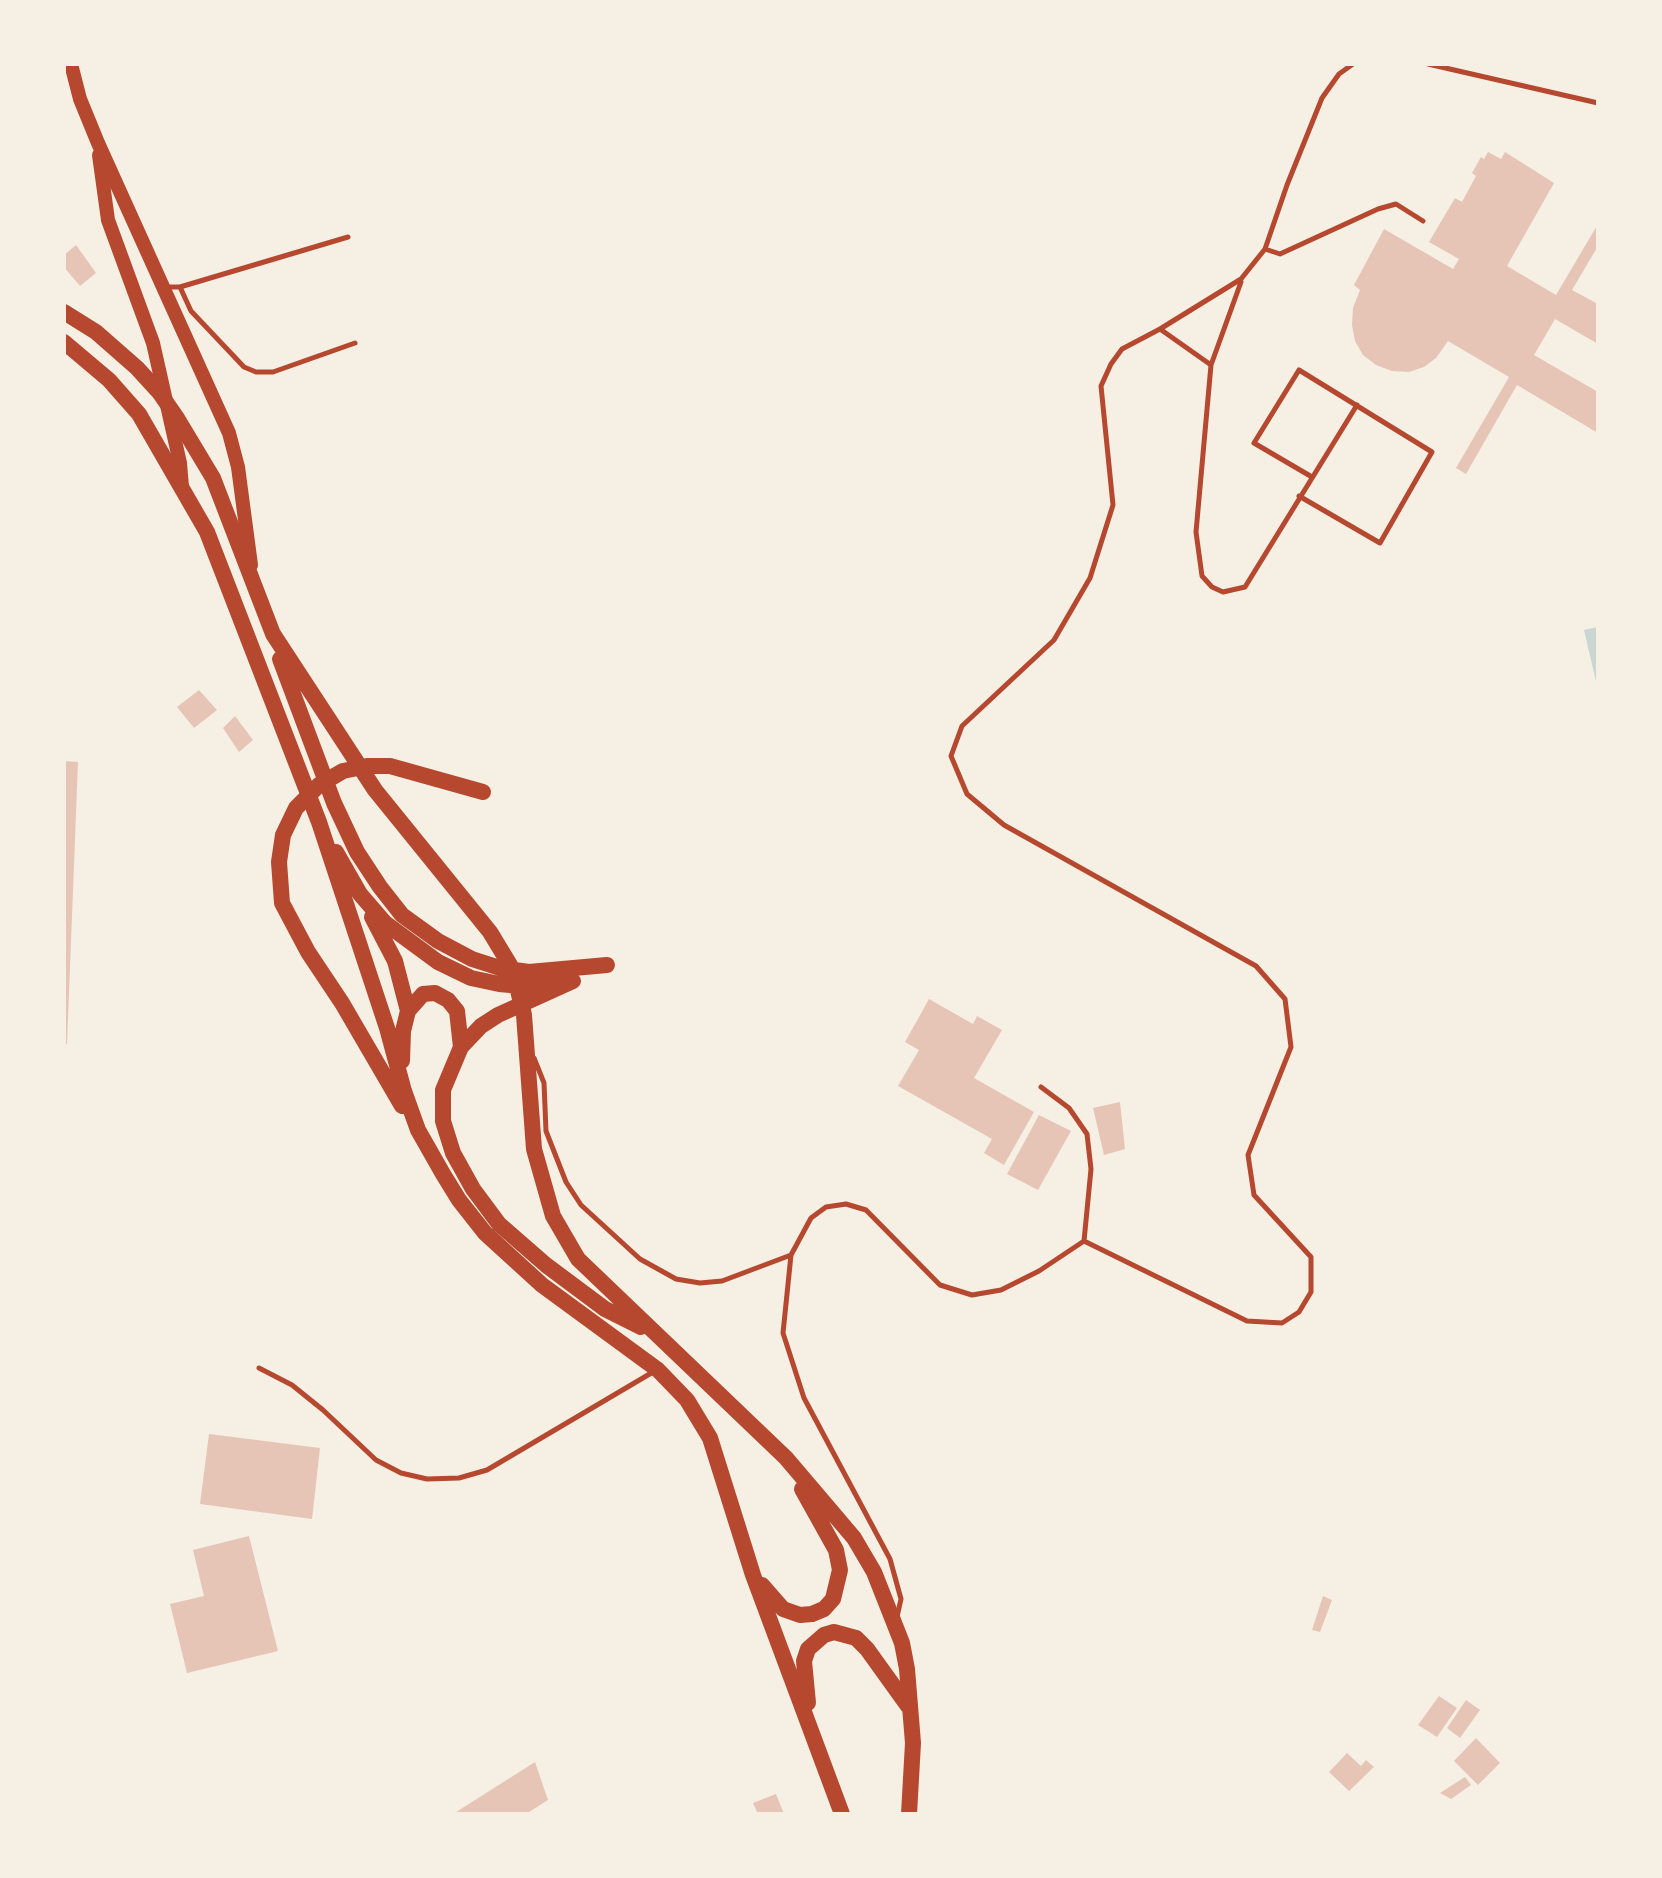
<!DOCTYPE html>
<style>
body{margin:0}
#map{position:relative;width:1662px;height:1878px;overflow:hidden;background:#f6efe4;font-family:Signika,sans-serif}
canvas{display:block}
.frame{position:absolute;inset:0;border:66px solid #f6efe4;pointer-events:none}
</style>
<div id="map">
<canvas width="1662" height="1878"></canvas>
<div class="frame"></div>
</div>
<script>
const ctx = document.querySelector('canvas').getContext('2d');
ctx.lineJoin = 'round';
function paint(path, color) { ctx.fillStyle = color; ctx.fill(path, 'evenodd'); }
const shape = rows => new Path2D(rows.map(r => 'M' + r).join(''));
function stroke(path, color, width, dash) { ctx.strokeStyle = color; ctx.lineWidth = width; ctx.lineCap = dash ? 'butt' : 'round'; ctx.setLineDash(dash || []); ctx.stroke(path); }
paint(shape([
 [1598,627,1598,690,1584,630]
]), '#c9d6d2');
paint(shape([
 [1488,152,1501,159,1505,152,1554,183,1507,266,1556,295,1598,224,1598,246,1572,290,1598,304,1598,344,1555,319,1534,355,1598,392,1598,433,1517,385,1466,474,1456,468,1509,377,1448,341,1436,358,1424,367,1409,372,1392,371,1376,365,1363,355,1355,341,1352,325,1353,308,1360,290,1354,285,1384,229,1453,269,1459,259,1429,242,1455,198,1462,202,1476,176,1472,173,1481,157,1484,159],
 [76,245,96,273,80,286,64,267,64,255],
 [199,690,217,710,194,728,177,707],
 [235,716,253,740,239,752,223,728],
 [64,761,78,762,67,1044,64,1044],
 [929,999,973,1024,977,1016,1002,1030,974,1078,1034,1112,1004,1165,984,1153,992,1139,898,1086,919,1050,905,1042],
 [1120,1102,1125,1149,1104,1155,1093,1108],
 [1039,1115,1071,1131,1038,1190,1007,1174],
 [209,1434,320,1448,312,1519,200,1504],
 [249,1536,278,1651,187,1673,170,1604,204,1596,193,1550],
 [1323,1596,1332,1600,1320,1632,1312,1630],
 [1439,1696,1457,1708,1437,1737,1418,1725],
 [1466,1700,1480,1710,1460,1738,1447,1728],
 [1476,1738,1500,1763,1478,1785,1454,1761],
 [1347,1753,1361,1766,1366,1760,1374,1767,1349,1791,1329,1772],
 [535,1762,548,1800,526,1814,453,1814],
 [1465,1777,1471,1785,1451,1799,1440,1793],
 [776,1794,784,1814,758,1814,753,1803]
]), '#e6c5b7');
stroke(shape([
 [1428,64,1598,103],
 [1265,249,1280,254,1378,209,1396,204,1423,221],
 [164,287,180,287,191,311,244,367,256,372,273,372,355,343],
 [180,287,348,237],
 [1160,329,1211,365,1241,282],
 [1211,365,1196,532,1202,576,1212,587,1223,592,1245,587,1357,405],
 [1299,496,1380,543,1432,452,1299,370,1254,443,1312,477],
 [534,1058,544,1083,546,1131,566,1182,581,1205,640,1259,676,1279,700,1283,722,1281,791,1255],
 [1041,1087,1069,1108,1087,1134,1091,1169,1084,1241],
 [259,1368,292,1385,323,1410,376,1460,401,1473,427,1479,459,1478,487,1470,653,1372],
 [897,1617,901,1599,890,1559,804,1398,783,1333,791,1255,811,1218,826,1207,846,1204,866,1210,940,1285,972,1295,1001,1290,1039,1271,1084,1241,1247,1321,1282,1323,1299,1312,1311,1292,1311,1257,1254,1195,1248,1155,1291,1047,1285,999,1256,966,1004,825,967,794,951,756,962,726,1054,640,1090,578,1113,505,1101,386,1111,364,1122,349,1160,329,1241,279,1265,249,1287,185,1322,98,1339,74,1353,64]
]), '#b5482f', 5);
stroke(shape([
 [71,64,80,99,98,143,229,433,238,467,251,565],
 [99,155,108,220,153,343,180,463,182,487]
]), '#b5482f', 14);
stroke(shape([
 [64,312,96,332,137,368,159,392,177,418,213,478,273,634,375,790,490,932,513,970,524,1015,534,1149,553,1216,578,1259,786,1458,854,1538,874,1572,902,1643,907,1669,913,1743,909,1814],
 [64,342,109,380,139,414,207,532,319,822,387,1028,404,1091,418,1130,443,1174,459,1200,485,1233,542,1285,658,1370,687,1400,710,1438,753,1575,842,1814],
 [280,659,334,803,357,852,380,887,402,915,438,941,472,959,500,968,529,972,607,965],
 [336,852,360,894,385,923,438,962,471,978,499,984,533,987,557,983],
 [372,917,395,961,408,1011],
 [573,981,498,1015,481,1026,461,1047,443,1090,443,1121,453,1153,473,1189,499,1224,546,1265,605,1309,641,1327],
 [402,1061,403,1031,408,1011,423,994,435,993,448,1000,457,1011,461,1047],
 [402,1106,342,1003,308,952,282,903,279,862,283,835,296,808,319,785,343,771,367,766,390,766,483,792],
 [762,1585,783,1609,800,1615,812,1614,824,1609,833,1599,840,1570,836,1550,802,1489],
 [808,1703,804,1661,808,1649,824,1635,834,1632,856,1638,867,1649,908,1706]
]), '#b5482f', 16);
</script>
